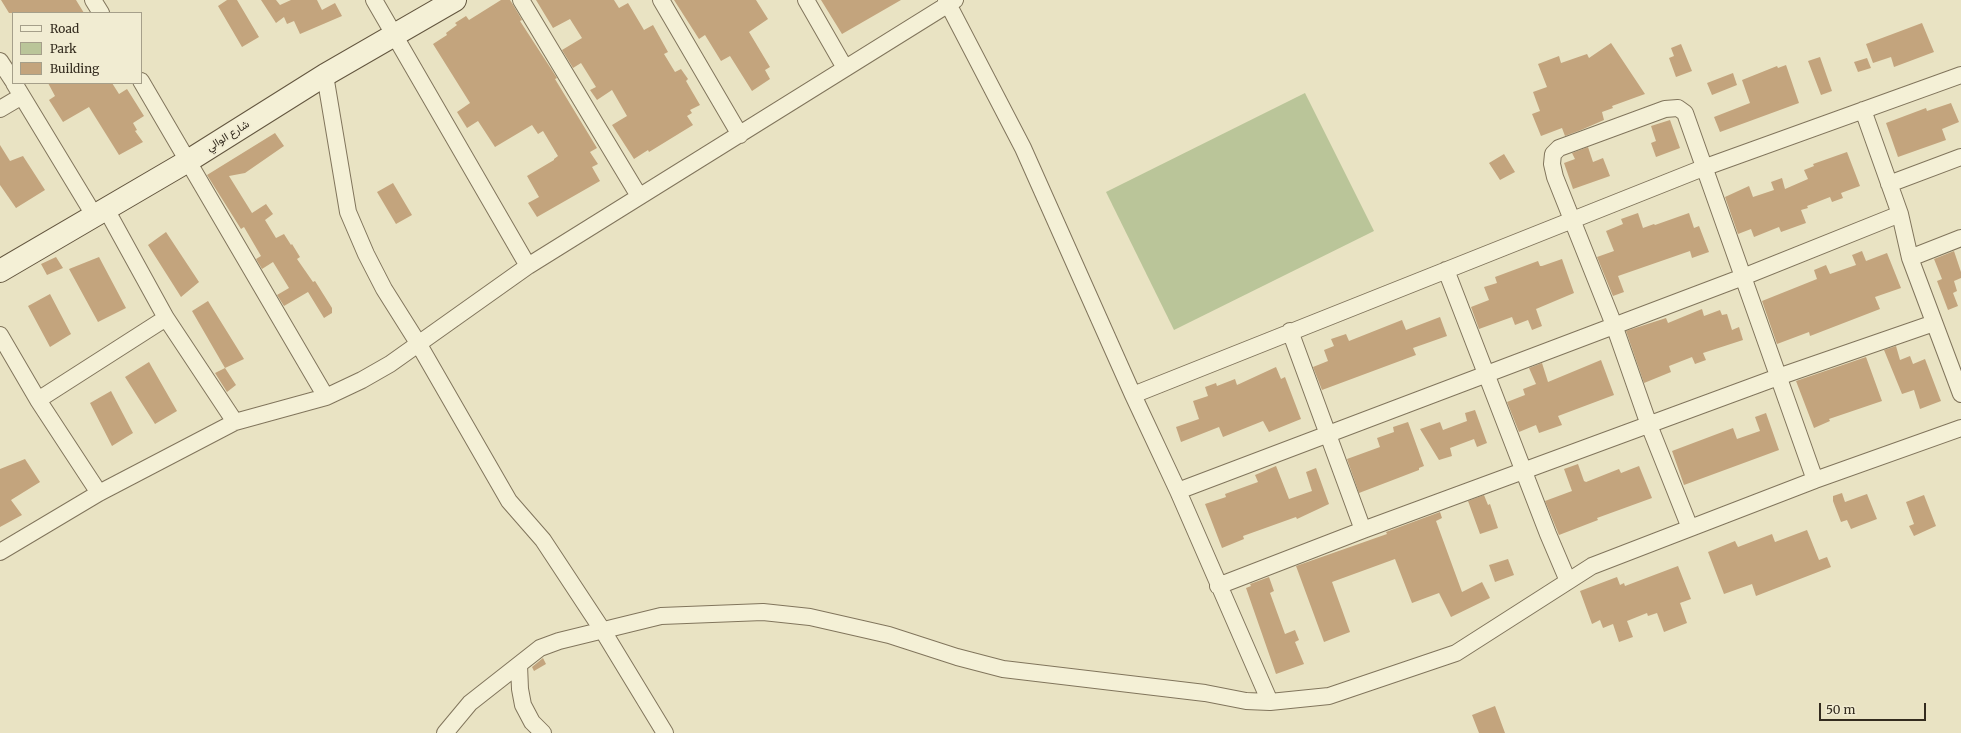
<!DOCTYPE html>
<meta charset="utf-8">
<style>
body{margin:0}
#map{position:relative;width:1961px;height:733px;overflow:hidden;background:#e9e3c3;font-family:Merriweather,serif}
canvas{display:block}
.legend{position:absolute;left:12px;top:12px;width:130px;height:72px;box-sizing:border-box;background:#f1ecd2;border:1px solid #a59f8a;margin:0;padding:5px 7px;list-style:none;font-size:12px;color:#332b1e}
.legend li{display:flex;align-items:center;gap:8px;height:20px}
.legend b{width:20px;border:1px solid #a59f8a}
.scale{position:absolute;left:1819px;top:703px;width:107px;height:18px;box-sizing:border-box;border:2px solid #332b1e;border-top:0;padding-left:5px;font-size:12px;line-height:14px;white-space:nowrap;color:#332b1e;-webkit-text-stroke:3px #f1ecd2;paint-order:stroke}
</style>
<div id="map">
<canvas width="1961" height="733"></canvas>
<ul class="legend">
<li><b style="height:5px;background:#f4f0d6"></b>Road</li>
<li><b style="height:11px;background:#bac599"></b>Park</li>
<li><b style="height:11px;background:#c3a47d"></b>Building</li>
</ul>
<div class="scale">50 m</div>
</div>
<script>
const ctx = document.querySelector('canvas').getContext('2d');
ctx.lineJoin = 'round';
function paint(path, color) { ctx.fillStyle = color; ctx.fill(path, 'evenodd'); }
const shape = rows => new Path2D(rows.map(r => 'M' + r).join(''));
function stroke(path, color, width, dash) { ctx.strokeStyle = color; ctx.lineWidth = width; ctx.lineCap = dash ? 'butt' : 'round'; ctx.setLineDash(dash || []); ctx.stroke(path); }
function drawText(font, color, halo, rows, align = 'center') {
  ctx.font = font + ' Merriweather,Vazirmatn,serif'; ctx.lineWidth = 3.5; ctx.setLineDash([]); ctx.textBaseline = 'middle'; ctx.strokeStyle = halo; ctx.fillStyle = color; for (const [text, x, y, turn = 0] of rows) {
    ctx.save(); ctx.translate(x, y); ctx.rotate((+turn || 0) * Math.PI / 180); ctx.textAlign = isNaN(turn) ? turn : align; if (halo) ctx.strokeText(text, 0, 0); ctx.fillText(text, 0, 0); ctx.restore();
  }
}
paint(shape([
 [1305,93,1374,231,1174,330,1106,192]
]), '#bac599');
paint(shape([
 [1,0,76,0,84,13,9,13],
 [227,0,237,0,259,37,242,47,218,6],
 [261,0,276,0,280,5,291,0,317,0,322,10,335,3,342,16,300,34,294,21,287,24,284,17,276,23],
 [501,0,510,0,512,3,522,20,520,21,557,78,555,79,597,148,590,152,598,164,592,167,600,181,537,217,528,203,539,197,527,176,554,160,554,159,558,156,543,131,538,134,532,125,495,147,478,121,467,128,457,112,470,103,433,44,447,35,446,33,457,25,455,23,466,16,469,20],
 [536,0,614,0,619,8,628,3,644,30,653,25,668,52,664,54,675,72,681,69,688,79,686,81,700,105,690,110,692,113,687,116,693,125,649,152,648,150,634,159,612,125,627,116,612,90,597,100,590,90,596,87,581,63,573,68,562,50,582,38,570,19,553,28],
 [674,0,756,0,768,19,749,32,770,67,765,70,770,79,752,91,730,56,721,61,705,35,699,39],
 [821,0,901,0,842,34],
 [1922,23,1934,52,1894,67,1891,57,1873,63,1866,44],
 [1611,43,1645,94,1612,106,1613,108,1602,112,1604,120,1581,130,1565,136,1562,128,1541,136,1532,114,1540,111,1533,92,1547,87,1538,64,1559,56,1561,63,1587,54,1589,58],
 [1681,44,1692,71,1676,77,1669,58,1674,56,1671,48],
 [1820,57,1832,91,1821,95,1808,61],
 [1867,58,1871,68,1858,72,1854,62],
 [1786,65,1799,103,1720,132,1714,117,1750,103,1742,80,1777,66,1778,68],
 [1733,73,1737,85,1712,95,1707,83],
 [48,83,112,83,119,94,127,89,144,116,133,123,137,130,135,131,143,142,119,155,89,107,63,122,49,100,55,96],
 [1951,103,1959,122,1942,129,1946,140,1898,157,1886,123,1926,108,1927,111],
 [1670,120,1680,148,1656,157,1651,143,1656,141,1651,126],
 [275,133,284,146,245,173,229,176,252,213,266,204,273,214,265,220,276,238,284,234,291,245,292,244,300,257,297,259,313,282,315,281,332,308,332,313,324,318,308,292,284,306,277,295,289,288,273,262,262,269,256,259,261,256,244,227,241,229,207,175],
 [0,145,10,161,23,156,45,190,16,208,0,185],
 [1588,147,1593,162,1603,158,1610,176,1573,189,1564,163,1575,159,1572,153],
 [1847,152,1860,186,1841,193,1843,198,1832,202,1830,197,1807,206,1808,208,1801,210,1806,223,1781,232,1779,227,1754,237,1751,229,1738,234,1725,197,1749,186,1753,197,1774,190,1771,182,1782,178,1785,189,1808,179,1804,170,1814,166,1813,164],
 [1504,154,1515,172,1500,180,1489,163],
 [393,183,412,215,396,224,377,192],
 [1638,213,1643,228,1654,224,1655,225,1689,213,1694,228,1699,226,1709,252,1692,258,1690,251,1618,276,1624,292,1613,296,1597,257,1614,251,1606,231,1623,224,1621,219],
 [166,232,199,282,181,297,148,245],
 [1862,251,1866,261,1887,253,1901,288,1875,297,1880,309,1810,336,1809,332,1777,344,1762,301,1817,279,1814,270,1826,265,1830,274,1856,265,1852,255],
 [1954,251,1961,272,1961,278,1954,281,1957,291,1953,293,1958,306,1948,310,1937,281,1942,279,1934,259],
 [56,257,63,268,47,275,41,264],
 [99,257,126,308,98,322,69,269],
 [1562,259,1574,293,1536,309,1542,326,1532,330,1528,320,1515,325,1512,317,1479,329,1471,307,1489,300,1484,287,1497,283,1495,277,1538,261,1540,266,1542,266],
 [50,294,71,334,50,347,28,306],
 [208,301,244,359,225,368,192,311],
 [1702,309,1704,316,1720,310,1722,315,1727,314,1732,330,1739,327,1743,340,1703,353,1706,360,1695,364,1692,357,1669,366,1671,372,1644,383,1626,331,1666,318,1668,323],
 [1440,317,1447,336,1413,348,1416,355,1322,390,1313,367,1328,361,1324,350,1334,346,1331,339,1346,334,1349,341,1402,320,1406,330],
 [1896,346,1900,360,1910,356,1913,364,1925,359,1941,401,1920,409,1914,390,1902,394,1884,350],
 [1866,357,1882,401,1829,419,1830,421,1814,428,1796,381],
 [1601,360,1614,395,1558,416,1562,425,1539,433,1536,425,1519,432,1507,402,1525,395,1523,389,1536,384,1529,368,1542,363,1548,382],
 [149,362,177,411,155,424,125,377],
 [1276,367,1281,379,1285,377,1301,419,1269,432,1263,421,1223,437,1219,427,1181,442,1176,427,1199,419,1193,401,1208,396,1205,387,1216,383,1217,386,1235,379,1237,385],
 [225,368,236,385,227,392,215,373],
 [111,391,133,433,112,446,90,403],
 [1475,410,1487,443,1477,447,1474,439,1450,448,1452,456,1439,460,1420,429,1440,422,1443,430,1467,421,1465,413],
 [1766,413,1779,450,1684,485,1672,451,1733,428,1737,439,1760,431,1755,417],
 [1408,422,1424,466,1419,468,1419,470,1359,493,1347,459,1380,447,1377,438,1394,432,1393,427],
 [25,459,40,482,11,500,22,515,0,527,0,469],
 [1578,464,1584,481,1586,482,1619,469,1621,473,1639,466,1652,498,1597,518,1598,520,1559,535,1545,501,1572,491,1564,469],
 [1276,466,1289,499,1312,491,1306,472,1316,468,1329,504,1297,519,1296,517,1243,536,1244,539,1222,548,1205,504,1226,497,1225,494,1258,482,1255,475],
 [1842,493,1845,502,1867,494,1877,519,1851,529,1847,520,1841,522,1833,501,1833,496],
 [1484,495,1488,505,1490,504,1498,528,1480,534,1468,501],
 [1924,495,1936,526,1914,536,1909,526,1914,524,1906,502],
 [1440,512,1442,518,1436,521,1462,592,1482,582,1490,598,1451,617,1439,593,1412,603,1395,559,1332,582,1350,632,1324,642,1296,566,1387,534,1386,532],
 [1807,530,1819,560,1827,557,1831,567,1756,596,1752,584,1724,594,1708,552,1735,541,1738,547,1772,534,1775,542],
 [1508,559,1514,575,1495,582,1489,565],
 [1678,566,1691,599,1680,603,1687,623,1664,632,1657,613,1648,616,1647,613,1627,621,1633,637,1619,642,1613,624,1603,628,1600,620,1592,624,1580,591,1617,577,1620,585,1624,583,1625,586],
 [1269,577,1274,591,1270,593,1285,634,1295,630,1299,640,1295,642,1304,664,1276,674,1246,588,1251,586,1250,584],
 [543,658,546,664,534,671,532,667],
 [1495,706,1505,733,1479,733,1472,715]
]), '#c3a47d');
const street = shape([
 [93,0,101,13],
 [374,0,528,266],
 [521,0,639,196],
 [661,0,740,135],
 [806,0,845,68],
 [946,0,1023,148,1133,395,1178,491,1270,702],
 [0,61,13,81],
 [325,75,348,212,366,254,384,289,418,343,509,501,543,540,603,631,665,733],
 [141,81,326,397],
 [14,83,94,215],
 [0,109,22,96],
 [1863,110,1900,214,1910,258,1961,394],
 [1889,184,1961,157],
 [106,209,166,318,235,422],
 [1910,258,1961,238],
 [1446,270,1548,534,1568,581],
 [1290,331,1363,530],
 [0,335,38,400,99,493],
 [1133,395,1703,168,1961,75],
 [38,400,166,318],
 [1178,491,1743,277,1900,214],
 [1690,528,1649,425,1614,325,1555,177,1552,164,1553,154,1559,148,1570,144,1665,109,1678,108,1685,113,1815,480],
 [0,552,99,493,235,422,326,397,362,380,390,364,528,266,955,0],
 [1218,586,1363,530,1778,377,1934,323],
 [519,665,520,689,523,705,532,722,543,733],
 [445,733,470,703,540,648,559,641,661,616,763,612,810,617,889,635,957,657,1003,669,1205,693,1246,701,1270,702,1329,696,1456,653,1592,566,1815,480,1961,428]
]);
const secondary = shape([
 [0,271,188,161,325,75,455,0]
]);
stroke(street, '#81755c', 18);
stroke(secondary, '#63563f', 24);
stroke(street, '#f4f0d6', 16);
stroke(secondary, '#f4f0d6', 22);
drawText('11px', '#332b1e', '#f1ecd2', [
 ["شارع الوالي",228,136,-32]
]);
</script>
